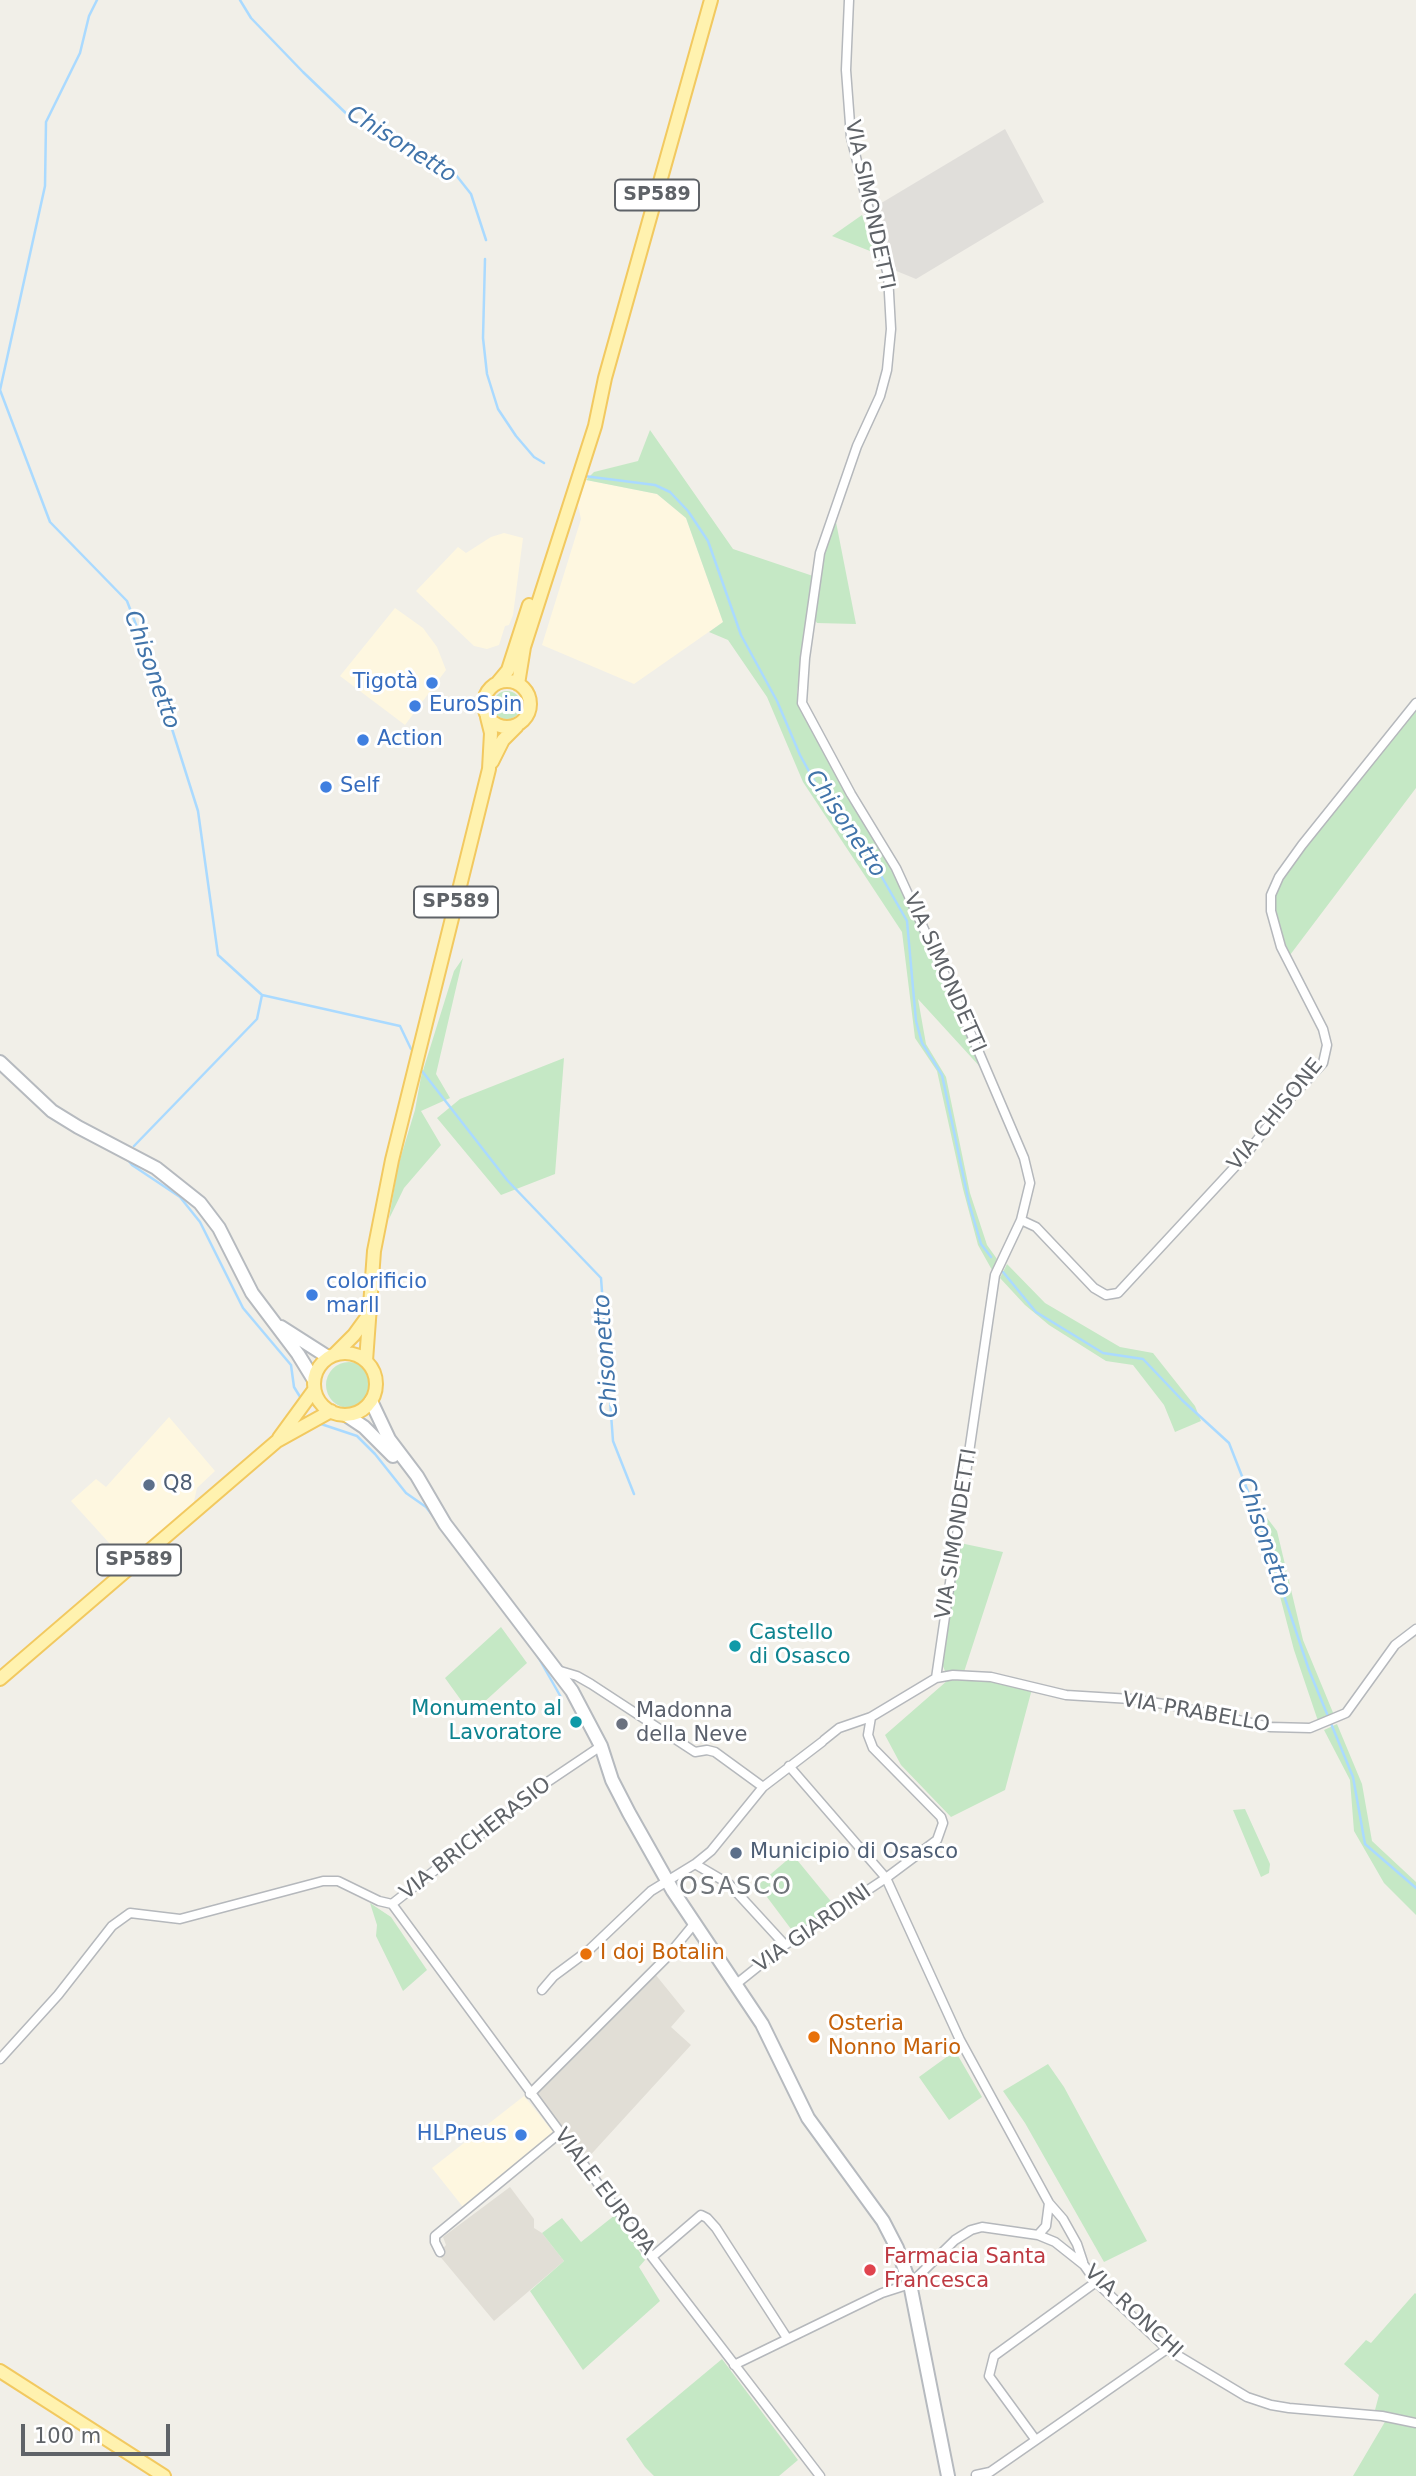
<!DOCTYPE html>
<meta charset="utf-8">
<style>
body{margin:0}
#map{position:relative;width:1416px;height:2476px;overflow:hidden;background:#f1efe8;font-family:"DejaVu Sans",sans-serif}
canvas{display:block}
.scale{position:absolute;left:21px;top:2424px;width:149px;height:32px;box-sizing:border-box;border:4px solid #5f6368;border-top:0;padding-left:9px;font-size:21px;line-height:24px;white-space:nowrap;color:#5f6368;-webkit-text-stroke:5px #fff;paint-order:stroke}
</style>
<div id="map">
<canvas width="1416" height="2476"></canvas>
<div class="scale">100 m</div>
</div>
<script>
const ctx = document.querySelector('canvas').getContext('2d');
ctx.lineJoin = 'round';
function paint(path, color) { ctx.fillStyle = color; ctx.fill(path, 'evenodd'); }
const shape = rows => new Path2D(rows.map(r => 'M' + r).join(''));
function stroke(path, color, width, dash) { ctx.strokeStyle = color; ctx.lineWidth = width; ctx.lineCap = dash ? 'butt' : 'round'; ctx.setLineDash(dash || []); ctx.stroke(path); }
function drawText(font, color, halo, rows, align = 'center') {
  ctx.font = font + ' "DejaVu Sans",sans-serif'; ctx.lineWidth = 6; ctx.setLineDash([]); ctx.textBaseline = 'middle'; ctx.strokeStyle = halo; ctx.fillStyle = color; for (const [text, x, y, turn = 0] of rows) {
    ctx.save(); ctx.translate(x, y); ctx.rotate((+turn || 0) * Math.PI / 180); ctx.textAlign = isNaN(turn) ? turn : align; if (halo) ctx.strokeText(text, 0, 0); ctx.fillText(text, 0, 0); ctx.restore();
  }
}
paint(shape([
 [586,480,657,494,686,518,723,622,634,684,542,645,581,519,578,505],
 [504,533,523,538,513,615,509,625,505,626,499,645,487,649,474,646,416,591,458,547,466,553,491,537],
 [395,608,423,628,437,647,446,670,405,725,340,676],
 [169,1417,215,1471,197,1488,193,1506,133,1557,121,1556,71,1501,96,1479,106,1487],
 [524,2096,554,2133,463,2207,432,2168]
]), '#fef7e0');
paint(shape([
 [1005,129,1044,202,916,279,894,270,873,208]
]), '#e0deda');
paint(shape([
 [655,1974,685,2011,671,2027,691,2045,585,2161,537,2094],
 [510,2187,534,2219,534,2228,542,2233,564,2261,494,2321,438,2254,446,2245,443,2237]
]), '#e1ded6');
paint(shape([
 [862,215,875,253,832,236],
 [650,430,733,549,813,576,797,693,832,769,894,872,978,1057,982,1069,918,999,926,1044,946,1077,970,1193,987,1245,997,1259,992,1270,978,1245,963,1189,937,1071,915,1038,902,932,803,782,767,697,728,640,709,632,723,622,686,518,657,494,586,480,594,472,638,461],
 [836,522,856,624,817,623,813,617,824,551],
 '493 705a14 14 0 1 1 28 0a14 14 0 1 1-28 0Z',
 [1416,708,1416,788,1290,955,1273,914,1274,897,1280,880],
 [463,958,436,1074,450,1098,421,1111,441,1145,404,1188,389,1219,398,1166,415,1110,421,1077,454,971],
 [564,1058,555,1174,501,1195,437,1118,460,1099],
 [1007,1264,1045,1303,1120,1347,1153,1353,1195,1406,1201,1421,1175,1432,1164,1405,1133,1365,1106,1361,1049,1325,1025,1305,1000,1278],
 '326 1385a23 23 0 1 1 46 0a23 23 0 1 1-46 0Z',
 [1258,1506,1277,1531,1303,1640,1334,1715,1318,1721,1294,1650,1276,1581,1253,1511],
 [960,1543,1003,1552,964,1672,945,1671,942,1664],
 [501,1627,527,1663,471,1714,445,1678],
 [948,1680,992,1681,1032,1689,1005,1790,951,1817,901,1765,885,1735],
 [1337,1724,1362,1784,1372,1841,1416,1882,1416,1915,1384,1883,1354,1831,1350,1780,1324,1730],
 [1245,1809,1270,1864,1269,1873,1261,1877,1233,1810],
 [793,1855,834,1905,794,1933,758,1885],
 [370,1903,391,1917,427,1970,403,1991,376,1936,377,1925],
 [957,2054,982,2097,949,2120,919,2077,948,2056],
 [1048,2064,1064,2087,1147,2241,1104,2262,1025,2123,1003,2091],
 [615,2215,645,2260,639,2267,660,2301,583,2370,530,2291,564,2261,542,2233,562,2218,581,2242],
 [1415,2293,1416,2294,1416,2420,1375,2410,1379,2395,1344,2364,1366,2340,1371,2343],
 [722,2359,798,2460,779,2476,654,2476,645,2467,626,2439],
 [1386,2420,1416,2426,1416,2476,1353,2476]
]), '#c5e8c5');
stroke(shape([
 [97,0,89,16,80,53,46,122,45,186,0,390,50,522,127,601,154,672,198,811,218,955,262,995,400,1026,411,1049],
 [240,0,251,18,303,72,352,119,386,140,439,163,456,175,471,194,486,240],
 [485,259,483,338,487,374,498,409,516,436,534,457,544,463],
 [584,476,655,485,670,492,688,511,708,541,741,635,777,701,800,755,827,804,871,858,907,921,916,1021,922,1043,942,1075,969,1203,981,1244,991,1257],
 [422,1071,507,1180,601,1278,613,1441,634,1494],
 [134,1146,257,1019,262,995],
 [128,1160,132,1165,180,1197,200,1222,243,1308,291,1365,294,1387,302,1400],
 [1003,1272,1036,1312,1103,1353,1143,1359,1182,1400,1229,1443,1256,1512,1309,1670,1353,1777,1365,1844,1416,1888],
 [321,1424,357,1436,375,1454,406,1493,426,1507,436,1520],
 [537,1655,562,1699]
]), '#aadaff', 2.5);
const street = shape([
 [849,0,846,70,851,137,868,206,888,275,891,329,887,370,880,396,857,446,820,553,805,658,802,703,851,794,896,868,960,1008,1024,1158,1030,1183,1021,1220,995,1275,936,1678],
 [1021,1220,1036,1227,1094,1288,1106,1295,1118,1293,1244,1157,1284,1105,1323,1063,1327,1045,1323,1029,1281,947,1271,911,1271,895,1279,877,1302,845,1416,703],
 [557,1670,577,1676,591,1684,695,1752,707,1750,715,1752,763,1787],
 [824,1740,839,1728,871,1717,936,1678,953,1675,991,1677,1066,1695,1131,1699,1170,1705,1270,1727,1310,1728,1346,1713,1395,1645,1416,1629],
 [789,1766,886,1878,960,2040,1049,2203,1063,2219,1077,2244,1083,2262],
 [695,1864,711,1851,763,1787,822,1742],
 [392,1904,652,2257,820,2476],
 [735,1985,785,1945,886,1878,937,1840,943,1823,941,1817,873,1748,868,1735,871,1717],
 [542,1990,554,1976,589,1950,651,1891,695,1864,729,1884,785,1945],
 [0,2059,58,1995,112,1926,130,1913,180,1919,323,1881,338,1881,379,1901,392,1904,546,1783,601,1746],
 [530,2094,666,1958,694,1924],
 [1038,2235,1046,2226,1049,2203],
 [440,2252,435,2242,435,2236,560,2133],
 [652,2257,701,2215,707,2218,716,2228,787,2338],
 [734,2365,882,2293,910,2284,955,2240,971,2230,982,2227,1038,2235,1055,2242,1084,2265,1096,2282,1167,2349,1247,2397,1271,2405,1289,2408,1382,2416,1416,2423],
 [1035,2439,989,2376,994,2356,1096,2282],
 [976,2475,990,2472,1167,2349]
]);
const secondary = shape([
 [0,1062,52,1111,78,1127,156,1168,200,1203,219,1228,252,1293,298,1354,314,1380],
 [281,1327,328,1357],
 [371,1401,389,1439,417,1476,445,1524,572,1691,601,1746,612,1780,629,1813,673,1891,762,2024,808,2118,883,2221,897,2248,910,2284,948,2476],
 [346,1415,364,1427,393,1456]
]);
const primary = shape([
 '484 704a23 23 0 1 1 46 0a23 23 0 1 1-46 0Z',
 [498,682,508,670,529,605],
 [518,684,524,647,595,426,605,378,711,0],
 [492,762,503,740,517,726],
 '314 1384a31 31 0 1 1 62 0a31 31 0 1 1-62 0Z',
 [335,1354,354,1335,370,1313],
 [366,1361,374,1251,392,1160,489,769,491,733,487,717],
 [279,1438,314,1390],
 [0,1679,277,1441,331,1411],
 [0,2371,164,2476]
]);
stroke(street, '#b5b8bc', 11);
stroke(secondary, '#b6babf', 16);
stroke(primary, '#f2c960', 16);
stroke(street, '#fff', 8);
stroke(secondary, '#fff', 12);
stroke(primary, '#fff2af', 12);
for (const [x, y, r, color] of [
 [432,683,7,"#3f7fe0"],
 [415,706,7,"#3f7fe0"],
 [363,740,7,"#3f7fe0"],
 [326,787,7,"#3f7fe0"],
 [312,1295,7,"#3f7fe0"],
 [149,1485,7,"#5c6f8a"],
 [735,1646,7,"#0f9aa8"],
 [576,1722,7,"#0f9aa8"],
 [622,1724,7,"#6b7280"],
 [736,1853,7,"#5c6f8a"],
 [586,1954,7,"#e8710a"],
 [814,2037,7,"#e8710a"],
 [521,2135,7,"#3f7fe0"],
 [870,2270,7,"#e0444e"]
]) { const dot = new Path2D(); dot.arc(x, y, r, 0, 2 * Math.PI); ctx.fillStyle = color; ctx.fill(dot); stroke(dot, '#fff', 2.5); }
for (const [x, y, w] of [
 [657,195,84],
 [456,902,84],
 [139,1560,84]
]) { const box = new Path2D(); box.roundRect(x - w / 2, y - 15.5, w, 31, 5); ctx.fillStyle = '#fff'; ctx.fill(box); stroke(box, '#5f6368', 2); }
drawText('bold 19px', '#5f6368', null, [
 ["SP589",657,195],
 ["SP589",456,902],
 ["SP589",139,1560]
]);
drawText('21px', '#5f6368', '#fff', [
 ["VIA SIMONDETTI",869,205,78],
 ["VIA SIMONDETTI",944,973,66],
 ["VIA CHISONE",1276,1115,-51],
 ["VIA SIMONDETTI",957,1534,-81],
 ["VIA PRABELLO",1196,1713,10],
 ["VIA BRICHERASIO",476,1839,-38],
 ["VIA GIARDINI",813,1929,-35],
 ["VIALE EUROPA",604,2192,53],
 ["VIA RONCHI",1133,2312,43]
]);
drawText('21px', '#366cbe', '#fff', [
 ["Tigotà",418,683,"right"],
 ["EuroSpin",429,706],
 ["Action",377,740],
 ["Self",340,787],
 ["colorificio",326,1283],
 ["marll",326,1307],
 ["HLPneus",507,2135,"right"]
], 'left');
drawText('21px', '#4e5e75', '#fff', [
 ["Q8",163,1485],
 ["Municipio di Osasco",750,1853]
], 'left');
drawText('21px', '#0d838f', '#fff', [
 ["Castello",749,1634],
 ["di Osasco",749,1658],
 ["Monumento al",562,1710,"right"],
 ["Lavoratore",562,1734,"right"]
], 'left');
drawText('21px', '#5b616d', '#fff', [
 ["Madonna",636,1712],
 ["della Neve",636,1736]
], 'left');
drawText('21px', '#c56008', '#fff', [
 ["I doj Botalin",600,1954],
 ["Osteria",828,2025],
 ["Nonno Mario",828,2049]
], 'left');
drawText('21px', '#be3a42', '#fff', [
 ["Farmacia Santa",884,2258],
 ["Francesca",884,2282]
], 'left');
drawText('italic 23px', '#4174aa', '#fff', [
 ["Chisonetto",401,145,32],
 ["Chisonetto",151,670,70],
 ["Chisonetto",845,824,56],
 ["Chisonetto",607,1356,-94],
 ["Chisonetto",1263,1537,71]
]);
ctx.letterSpacing = '2px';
drawText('24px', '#70757a', '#fff', [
 ["OSASCO",736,1888]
]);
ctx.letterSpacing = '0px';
</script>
